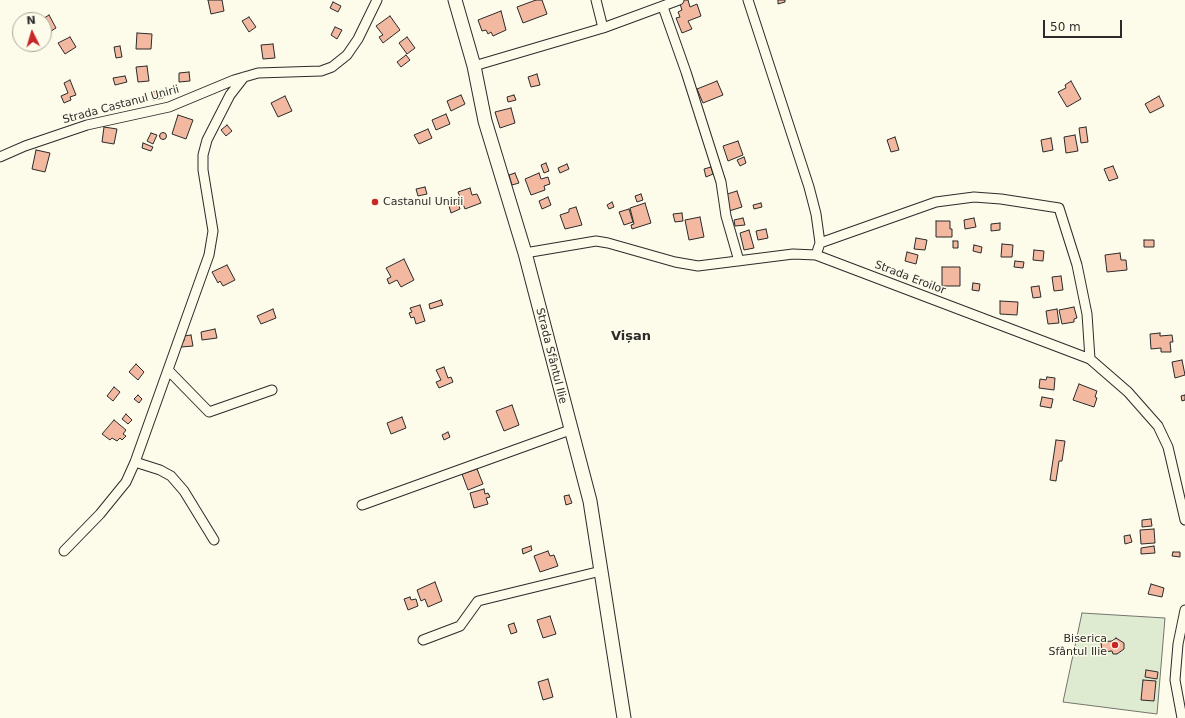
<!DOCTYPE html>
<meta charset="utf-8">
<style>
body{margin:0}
#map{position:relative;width:1185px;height:718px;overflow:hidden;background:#fdfbea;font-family:"DejaVu Sans",sans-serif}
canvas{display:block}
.north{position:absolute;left:12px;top:12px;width:40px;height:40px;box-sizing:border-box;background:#fdfbea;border:1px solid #a9a89e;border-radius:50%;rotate:355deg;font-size:11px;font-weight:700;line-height:16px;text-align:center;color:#2b2b2b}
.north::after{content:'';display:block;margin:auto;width:14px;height:18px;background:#c62828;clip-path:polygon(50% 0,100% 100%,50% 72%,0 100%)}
.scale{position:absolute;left:1043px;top:20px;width:79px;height:18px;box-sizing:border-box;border:2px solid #2b2b2b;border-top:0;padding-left:5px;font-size:12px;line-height:14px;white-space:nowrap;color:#2b2b2b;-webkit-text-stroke:3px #fdfbea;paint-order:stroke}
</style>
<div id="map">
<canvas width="1185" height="718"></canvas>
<div class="north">N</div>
<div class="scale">50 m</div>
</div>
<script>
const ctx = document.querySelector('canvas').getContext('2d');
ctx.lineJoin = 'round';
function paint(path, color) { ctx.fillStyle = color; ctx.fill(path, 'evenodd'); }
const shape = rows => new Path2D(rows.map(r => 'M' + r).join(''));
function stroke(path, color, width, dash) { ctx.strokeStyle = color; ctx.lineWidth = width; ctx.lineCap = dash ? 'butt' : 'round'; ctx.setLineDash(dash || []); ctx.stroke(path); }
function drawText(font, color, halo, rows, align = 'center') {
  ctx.font = font + ' "DejaVu Sans",sans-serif'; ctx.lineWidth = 3; ctx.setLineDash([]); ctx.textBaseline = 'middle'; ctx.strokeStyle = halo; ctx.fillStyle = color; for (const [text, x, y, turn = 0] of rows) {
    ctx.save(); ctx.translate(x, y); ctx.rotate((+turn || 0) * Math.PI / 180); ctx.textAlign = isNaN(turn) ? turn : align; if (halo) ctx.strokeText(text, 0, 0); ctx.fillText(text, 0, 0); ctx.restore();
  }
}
const green = shape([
 [1082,613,1165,618,1157,714,1063,702,1082,613]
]);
paint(green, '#deebd1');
stroke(green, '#74746e', 1);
const building = shape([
 [208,0,222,0,224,11,211,14,208,0],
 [536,0,542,0,547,14,523,23,517,7,536,0],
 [682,0,688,0,690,7,697,4,701,16,688,21,692,29,682,33,676,18,680,17,678,12,682,10,679,1,682,0],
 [778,0,785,0,785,2,778,4,778,0],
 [333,2,341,6,338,12,330,8,333,2],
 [501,11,506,30,493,36,491,32,488,34,486,30,482,31,478,20,501,11],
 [49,15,56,28,48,33,44,26,44,20,41,20,49,15],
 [390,16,400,30,383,43,379,37,383,35,376,26,390,16],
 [249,17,256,27,249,32,242,21,249,17],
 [335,27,342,30,337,39,331,35,335,27],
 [137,33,152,34,151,49,136,49,137,33],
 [70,37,76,47,65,54,58,43,70,37],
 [407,37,415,48,407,54,399,43,407,37],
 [273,44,275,58,263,59,261,45,273,44],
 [120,46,122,57,116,58,114,47,120,46],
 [406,55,410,60,401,67,397,62,406,55],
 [147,66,149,81,138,82,136,67,147,66],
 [189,72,190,81,179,82,179,73,189,72],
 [537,74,540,85,531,87,528,77,537,74],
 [125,76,127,82,115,85,113,78,125,76],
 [70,80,76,95,70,97,71,100,64,103,61,96,68,93,64,83,70,80],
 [717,81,723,95,703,103,697,89,717,81],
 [1071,81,1081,99,1067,107,1058,92,1066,88,1065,85,1071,81],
 [162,90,163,98,153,100,152,92,162,90],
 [461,95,465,104,451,111,447,101,461,95],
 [514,95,516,100,508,102,507,97,514,95],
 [285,96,292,111,278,117,271,103,285,96],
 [1159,96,1164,106,1150,113,1145,104,1159,96],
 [131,99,132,105,122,107,121,101,131,99],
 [511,108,515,123,500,128,495,112,511,108],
 [446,114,450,124,436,130,432,120,446,114],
 [178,115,193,120,186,139,172,134,178,115],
 [227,125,232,131,226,136,221,130,227,125],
 [104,127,117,129,114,144,102,142,104,127],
 [1086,127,1088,142,1081,143,1079,128,1086,127],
 [428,129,432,138,419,144,414,135,428,129],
 '159.5 136a3.5 3.5 0 1 1 7 0a3.5 3.5 0 1 1-7 0Z',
 [151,133,157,135,153,144,147,141,151,133],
 [1075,135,1078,151,1066,153,1064,137,1075,135],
 [895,137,899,150,891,152,887,140,895,137],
 [1051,138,1053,150,1043,152,1041,140,1051,138],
 [738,141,743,155,728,161,723,146,738,141],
 [143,143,153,147,151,151,142,148,143,143],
 [36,150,50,153,45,172,32,169,36,150],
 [744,157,746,163,740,166,737,160,744,157],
 [546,163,549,171,544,173,541,165,546,163],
 [567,164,569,169,560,173,558,168,567,164],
 [1113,166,1118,178,1109,181,1104,169,1113,166],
 [711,167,713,174,706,177,704,169,711,167],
 [515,173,519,183,512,185,509,175,515,173],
 [539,173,541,179,548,177,550,184,544,186,545,190,531,195,525,179,539,173],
 [425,187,427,194,418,196,416,189,425,187],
 [470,188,472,195,477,194,481,203,465,209,458,192,470,188],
 [737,191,742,207,729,211,724,195,737,191],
 [641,194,643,200,637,202,635,196,641,194],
 [548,197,551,205,542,209,539,201,548,197],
 [612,202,614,207,609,209,607,205,612,202],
 [458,203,460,209,451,213,449,206,458,203],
 [645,203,651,223,632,229,631,225,634,224,630,208,645,203],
 [761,203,762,207,754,209,753,205,761,203],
 [576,207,582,225,565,229,560,215,569,212,569,209,576,207],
 [629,209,633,222,624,225,619,212,629,209],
 [682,213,683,221,675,222,673,214,682,213],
 [700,217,704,237,689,240,685,220,700,217],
 [743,218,745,225,735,226,734,220,743,218],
 [974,218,976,227,965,229,964,220,974,218],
 [936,221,950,221,950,229,952,229,952,237,936,237,936,221],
 [1000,223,1000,230,991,231,991,224,1000,223],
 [766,229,768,238,758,240,756,231,766,229],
 [749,230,754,248,744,250,740,233,749,230],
 [916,238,927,240,925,250,914,249,916,238],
 [1144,240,1154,240,1154,247,1144,247,1144,240],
 [953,241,958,241,958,248,953,248,953,241],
 [1002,244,1013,245,1012,257,1001,257,1002,244],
 [974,245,982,247,981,253,973,251,974,245],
 [1034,250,1044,251,1043,261,1033,260,1034,250],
 [907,252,918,255,916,264,905,261,907,252],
 [1120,253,1121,260,1126,260,1127,270,1107,272,1105,255,1120,253],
 [404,259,414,280,401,287,397,280,389,284,387,279,391,277,386,268,404,259],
 [1015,261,1024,262,1023,268,1014,267,1015,261],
 [227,265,235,280,223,286,220,281,218,283,212,272,227,265],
 [942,267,960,267,960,286,942,286,942,267],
 [1061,276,1063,290,1054,291,1052,277,1061,276],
 [973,283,980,284,979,291,972,290,973,283],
 [1039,286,1041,297,1033,298,1031,287,1039,286],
 [441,300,443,305,430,309,429,304,441,300],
 [1000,301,1018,302,1017,315,1000,314,1000,301],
 [420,305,425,321,416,324,414,317,411,318,409,313,412,312,410,308,420,305],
 [1074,307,1077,318,1074,319,1074,322,1062,324,1059,310,1074,307],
 [273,309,276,318,261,324,257,316,273,309],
 [1057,309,1059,323,1048,324,1046,311,1057,309],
 [215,329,217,338,202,340,201,332,215,329],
 [1160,333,1160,336,1172,335,1173,342,1170,342,1171,352,1161,352,1161,348,1151,349,1150,334,1160,333],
 [191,335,193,346,181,347,181,342,184,341,184,336,191,335],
 [1182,360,1185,375,1175,378,1172,362,1182,360],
 [136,364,144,372,138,380,129,372,136,364],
 [444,367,448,378,451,377,453,382,439,388,436,382,441,380,436,370,444,367],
 [1047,377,1055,378,1054,390,1039,388,1040,379,1046,380,1047,377],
 [1079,384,1097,391,1095,397,1097,398,1094,407,1073,400,1079,384],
 [114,387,120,392,113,401,107,396,114,387],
 [138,395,142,399,139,403,134,399,138,395],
 [1185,395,1185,400,1182,401,1181,396,1185,395],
 [1042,397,1053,399,1051,408,1040,406,1042,397],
 [512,405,519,425,504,431,496,411,512,405],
 [126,414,132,420,128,424,122,419,126,414],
 [402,417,406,428,391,434,387,423,402,417],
 [114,420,126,430,123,434,126,436,122,440,120,438,117,441,112,438,110,440,102,434,114,420],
 [448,432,450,437,444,440,442,435,448,432],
 [1056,440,1065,441,1062,461,1059,461,1056,481,1050,480,1056,440],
 [477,469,483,484,468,490,462,474,477,469],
 [484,489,485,494,488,493,490,497,486,498,488,504,474,508,470,493,484,489],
 [569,495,572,503,566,505,564,496,569,495],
 [1151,519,1152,526,1142,527,1142,520,1151,519],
 [1154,529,1155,543,1141,544,1140,530,1154,529],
 [1130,535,1132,542,1125,544,1124,536,1130,535],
 [531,546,532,550,523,554,522,549,531,546],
 [1154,546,1155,553,1141,554,1141,548,1154,546],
 [548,551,550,556,554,555,558,566,540,572,534,556,548,551],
 [1173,552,1180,552,1180,557,1172,556,1173,552],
 [435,582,442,601,428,607,425,599,421,601,417,590,435,582],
 [1151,584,1164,588,1162,597,1148,594,1151,584],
 [410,597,411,600,416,599,418,606,408,610,404,599,410,597],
 [550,616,556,634,543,638,537,620,550,616],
 [514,623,517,632,511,634,508,625,514,623],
 [1116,638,1124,643,1124,649,1117,654,1113,654,1112,651,1102,652,1101,642,1112,641,1116,638],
 [1146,670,1158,672,1157,679,1145,677,1146,670],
 [548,679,553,697,543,700,538,682,548,679],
 [1143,680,1156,681,1154,701,1141,700,1143,680]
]);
paint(building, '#f2b8a0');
stroke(building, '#2b2b2b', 1);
const street = shape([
 [596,0,603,28],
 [748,0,809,187,816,214,820,243],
 [663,7,686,72,721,182,726,216,739,261],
 [474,66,603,28,679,0],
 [0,157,25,146,87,125,169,107,234,80,258,73,321,71,332,67,347,55,358,39,377,0],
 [525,253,596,241,608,243,675,262,698,266,793,254,816,255,1090,359,1128,392,1158,426,1168,447,1185,520],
 [816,255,820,243,936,202,974,197,1001,199,1059,208,1077,265,1087,314,1090,359],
 [169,371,209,412,272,390],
 [135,462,209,255,213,231,203,170,203,155,207,140,230,95,244,77],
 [362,505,570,430],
 [64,551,100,514,126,482,135,462,160,470,171,476,184,491,214,540],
 [423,640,460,626,478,601,601,571],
 [1182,718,1175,680,1178,644,1185,610]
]);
const secondary = shape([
 [455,0,474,66,485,121,525,253,590,501,624,718]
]);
stroke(street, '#2b2b2b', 11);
stroke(secondary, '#2b2b2b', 15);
stroke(street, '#fdfbea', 9);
stroke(secondary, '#fdfbea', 13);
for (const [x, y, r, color] of [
 [375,202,4,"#c62828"],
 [1115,645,4,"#c62828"]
]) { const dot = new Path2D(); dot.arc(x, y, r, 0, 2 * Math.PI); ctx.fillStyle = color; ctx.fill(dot); stroke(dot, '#fdfbea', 1.5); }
drawText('11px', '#2b2b2b', '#fdfbea', [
 ["Strada Castanul Unirii",121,105,-15],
 ["Strada Eroilor",910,278,21],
 ["Strada Sfântul Ilie",551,356,76]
]);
drawText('11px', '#2b2b2b', '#fdfbea', [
 ["Castanul Unirii",383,202],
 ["Biserica",1107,639,"right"],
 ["Sfântul Ilie",1107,652,"right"]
], 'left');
drawText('bold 13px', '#2b2b2b', '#fdfbea', [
 ["Vișan",631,337]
]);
</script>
